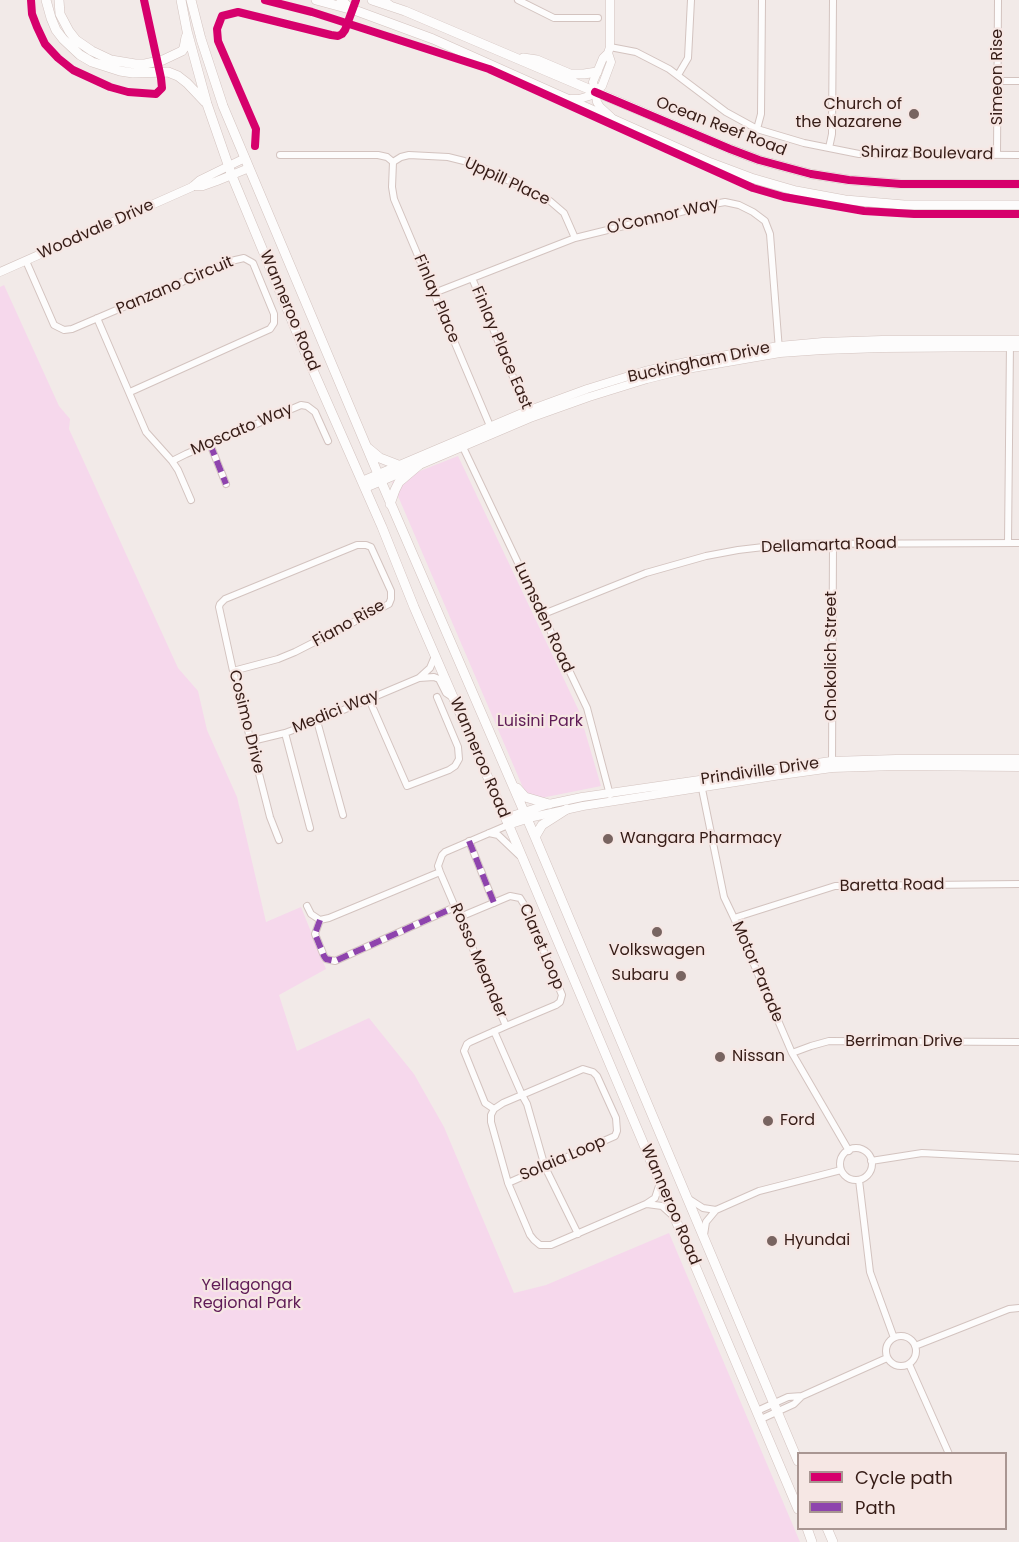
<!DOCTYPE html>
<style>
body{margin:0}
#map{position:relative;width:1019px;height:1542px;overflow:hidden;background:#f2eae8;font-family:Poppins,sans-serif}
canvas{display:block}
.legend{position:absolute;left:797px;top:1452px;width:210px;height:78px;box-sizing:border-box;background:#f6e7e4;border:2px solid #a99692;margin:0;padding:8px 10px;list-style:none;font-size:18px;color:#361c16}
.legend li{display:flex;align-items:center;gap:12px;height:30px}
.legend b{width:30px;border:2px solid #a99692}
</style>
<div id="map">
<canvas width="1019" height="1542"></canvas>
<ul class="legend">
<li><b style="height:8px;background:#d6006c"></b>Cycle path</li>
<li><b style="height:8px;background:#8e44ad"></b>Path</li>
</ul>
</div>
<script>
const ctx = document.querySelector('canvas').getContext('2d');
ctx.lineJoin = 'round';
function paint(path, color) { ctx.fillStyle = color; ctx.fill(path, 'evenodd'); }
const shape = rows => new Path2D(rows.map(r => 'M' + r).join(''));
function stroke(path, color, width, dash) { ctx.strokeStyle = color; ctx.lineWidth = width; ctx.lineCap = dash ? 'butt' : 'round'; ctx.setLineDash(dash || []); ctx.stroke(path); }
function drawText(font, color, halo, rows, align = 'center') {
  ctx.font = font + ' Poppins,sans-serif'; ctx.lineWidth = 4.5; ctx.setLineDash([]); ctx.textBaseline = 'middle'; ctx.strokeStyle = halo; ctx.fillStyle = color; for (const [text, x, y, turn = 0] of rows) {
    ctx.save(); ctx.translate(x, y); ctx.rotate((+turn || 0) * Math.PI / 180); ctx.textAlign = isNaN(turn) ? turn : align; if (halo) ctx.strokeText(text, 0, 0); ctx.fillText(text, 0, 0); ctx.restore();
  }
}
paint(shape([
 [4,285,59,406,70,419,69,429,178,668,198,691,207,730,237,797,266,922,301,907,326,969,279,995,297,1051,369,1018,414,1074,444,1127,514,1293,546,1285,669,1233,800,1542,0,1542,0,287],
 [458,456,579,711,601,786,546,797,530,804,392,482]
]), '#f6d8ec');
const minor = shape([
 [518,0,554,18,598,18],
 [610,47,636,52,669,69,726,112,757,129,804,143,859,154,1019,155],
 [678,75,688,58,691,0],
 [997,81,1019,81],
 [757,129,761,114,762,0],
 [829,148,832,134,833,0],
 [280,155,378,155,387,157,393,162,401,157,409,155,448,157,464,161,481,167,550,201,564,213,575,238],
 [997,155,998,0],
 [393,162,392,187,394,199,493,433],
 [26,261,54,325,64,330,72,329,231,261,244,258,253,263,274,314,274,323,270,329,130,392],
 [472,278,528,413],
 [434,293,575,238,709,205,725,202,739,205,753,212,765,221,770,234,779,350],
 [97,318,146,432,172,461,178,470,191,500],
 [461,443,587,708,610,795],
 [210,444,226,484],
 [172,461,186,454,301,405,307,406,315,412,328,441],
 [1008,543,1010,343],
 [541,615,646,573,706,556,738,550,789,544,1019,543],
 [233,671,278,659,295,652,389,604,391,599,391,591,371,547,366,545,357,545,225,599,220,604,219,607,233,671,270,817,279,840],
 [419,678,434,677,439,679,446,693,452,697],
 [369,699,407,786,449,770,455,766,459,759,458,747,437,697],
 [317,721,343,815],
 [285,733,310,828],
 [252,741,285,733,317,721,419,678,430,668,435,656],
 [832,765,833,544],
 [701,784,724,897,734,918,792,1053,849,1151],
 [489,833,498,835,519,855],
 [469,841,494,903],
 [307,906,311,914,320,920,329,918,440,872],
 [460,917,510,896,520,898,525,906,562,995,560,1002,556,1005,506,1026],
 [734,918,835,886,1019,884],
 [320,920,315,934,324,956,326,959,335,961,455,907],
 [494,1031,522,1095,527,1104,545,1167,578,1234],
 [792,1053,811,1046,829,1041,1019,1042],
 [494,1109,485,1103,464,1051,467,1044,470,1042,506,1026,440,872,438,866,442,855,445,852,508,825],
 '840 1164a16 16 0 1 1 32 0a16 16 0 1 1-32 0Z',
 [871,1161,922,1153,1019,1158],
 [859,1180,870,1272,894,1338],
 [508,1183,615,1136,617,1131,616,1118,597,1076,593,1072,583,1069,503,1103,494,1109,491,1115,491,1122,508,1183,530,1235,534,1240,540,1245,551,1245,646,1204,655,1198,660,1183],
 [689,1199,703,1208,716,1210],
 [647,1204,662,1206,672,1215],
 [704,1235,706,1222,716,1210,759,1191,841,1170],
 '886 1351a15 15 0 1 1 30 0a15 15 0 1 1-30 0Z',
 [915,1346,1009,1309,1019,1308],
 [909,1364,949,1454],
 [757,1411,788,1397,802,1396],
 [761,1419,794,1404,802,1396,887,1358]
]);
const tertiary = shape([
 [610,0,610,47,608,53,603,58,593,82,597,102,600,107,611,117],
 [571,99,579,99,589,96,602,86,611,62,608,53],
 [193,186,203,186,217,181,249,168],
 [0,272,192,187,200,180,245,158],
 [362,481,527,411,587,389,645,371,686,362,779,346,823,342,882,340,1019,340],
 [365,488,530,418,589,397,647,379,687,369,780,353,823,350,882,348,1019,347],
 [505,818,549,804,582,797,831,761,896,759,1019,759],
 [508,825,533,817,583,806,774,776,832,768,896,766,1019,767]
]);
const primary = shape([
 [316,0,357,11,433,39,711,163,751,178,796,191,845,200,904,205,1019,205],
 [372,0,405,11,730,149,759,160,811,174,849,180,901,184,1019,184],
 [523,58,537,60,570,74,584,74,597,72]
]);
const trunk = shape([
 [46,0,51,18,56,30,63,39,80,55,92,62,120,71,133,73,168,72,178,76,187,83,205,102],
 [59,0,60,14,69,31,76,40,92,51,111,60,135,64,145,64,163,60,182,51,184,48,186,37],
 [181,0,187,31,207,104,232,176,305,352,382,527,414,607,512,833,798,1509],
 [191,0,201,39,223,106,378,474,535,837,798,1461],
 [341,0,351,9],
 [383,0,389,5],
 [368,448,380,458,398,465],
 [390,504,395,490,399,482,419,465],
 [517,788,525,797,549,804],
 [535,837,542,825,567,809],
 [807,1528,812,1542],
 [827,1528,833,1542]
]);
stroke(minor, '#d3c3bf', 8);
stroke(tertiary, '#d3c3bf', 9);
stroke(primary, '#d3c3bf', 10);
stroke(trunk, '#d3c3bf', 10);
stroke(minor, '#fdfcfc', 6);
stroke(tertiary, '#fdfcfc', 8);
stroke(primary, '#fdfcfc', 9);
stroke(trunk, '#fdfcfc', 9);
stroke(shape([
 [210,444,226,484],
 [469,841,494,903],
 [320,920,315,934,324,956,326,959,335,961,455,907]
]), '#8e44ad', 6, [12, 6]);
stroke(shape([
 [31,0,32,14,37,27,45,44,58,58,73,70,110,87,128,92,156,94,162,88,161,78,144,0],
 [265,0,312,12,489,69,753,188,784,197,864,211,914,214,1019,214],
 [595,92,730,149,759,160,811,174,849,180,901,184,1019,184],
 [255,146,256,129,218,41,217,29,222,16,238,12,331,35,338,36,342,34,345,30,356,0]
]), '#d6006c', 8);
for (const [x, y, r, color] of [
 [914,114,6,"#786460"],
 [608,839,6,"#786460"],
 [657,932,6,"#786460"],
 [681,976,6,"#786460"],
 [720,1057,6,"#786460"],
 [768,1121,6,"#786460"],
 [772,1241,6,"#786460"]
]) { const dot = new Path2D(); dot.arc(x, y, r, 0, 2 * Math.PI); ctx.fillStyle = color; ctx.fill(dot); stroke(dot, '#f6e7e4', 2); }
drawText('16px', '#361c16', '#f6e7e4', [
 ["Simeon Rise",998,77,-90],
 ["Ocean Reef Road",721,127,21],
 ["Shiraz Boulevard",927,154,1],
 ["Uppill Place",507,182,25],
 ["O'Connor Way",663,217,-13],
 ["Woodvale Drive",96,230,-24],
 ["Panzano Circuit",175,286,-23],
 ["Finlay Place",436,299,67],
 ["Wanneroo Road",289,311,67],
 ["Finlay Place East",501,348,67],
 ["Buckingham Drive",699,363,-12],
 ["Moscato Way",242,430,-23],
 ["Dellamarta Road",829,546,-2],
 ["Lumsden Road",543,618,65],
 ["Fiano Rise",349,624,-29],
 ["Chokolich Street",832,656,-90],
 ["Medici Way",336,712,-22],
 ["Cosimo Drive",246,722,76],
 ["Wanneroo Road",479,758,67],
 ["Prindiville Drive",760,772,-8],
 ["Baretta Road",892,886,-1],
 ["Claret Loop",541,947,67],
 ["Rosso Meander",478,961,67],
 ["Motor Parade",757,972,67],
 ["Berriman Drive",904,1042],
 ["Solaia Loop",563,1159,-23],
 ["Wanneroo Road",670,1205,67]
]);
drawText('16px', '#361c16', '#f6e7e4', [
 ["Church of",902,105,"right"],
 ["the Nazarene",902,123,"right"],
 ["Wangara Pharmacy",620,839],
 ["Volkswagen",657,951,"center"],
 ["Subaru",669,976,"right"],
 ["Nissan",732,1057],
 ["Ford",780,1121],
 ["Hyundai",784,1241]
], 'left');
drawText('16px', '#5f1b56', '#f6e7e4', [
 ["Luisini Park",540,722],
 ["Yellagonga",247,1286],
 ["Regional Park",247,1304]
]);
</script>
